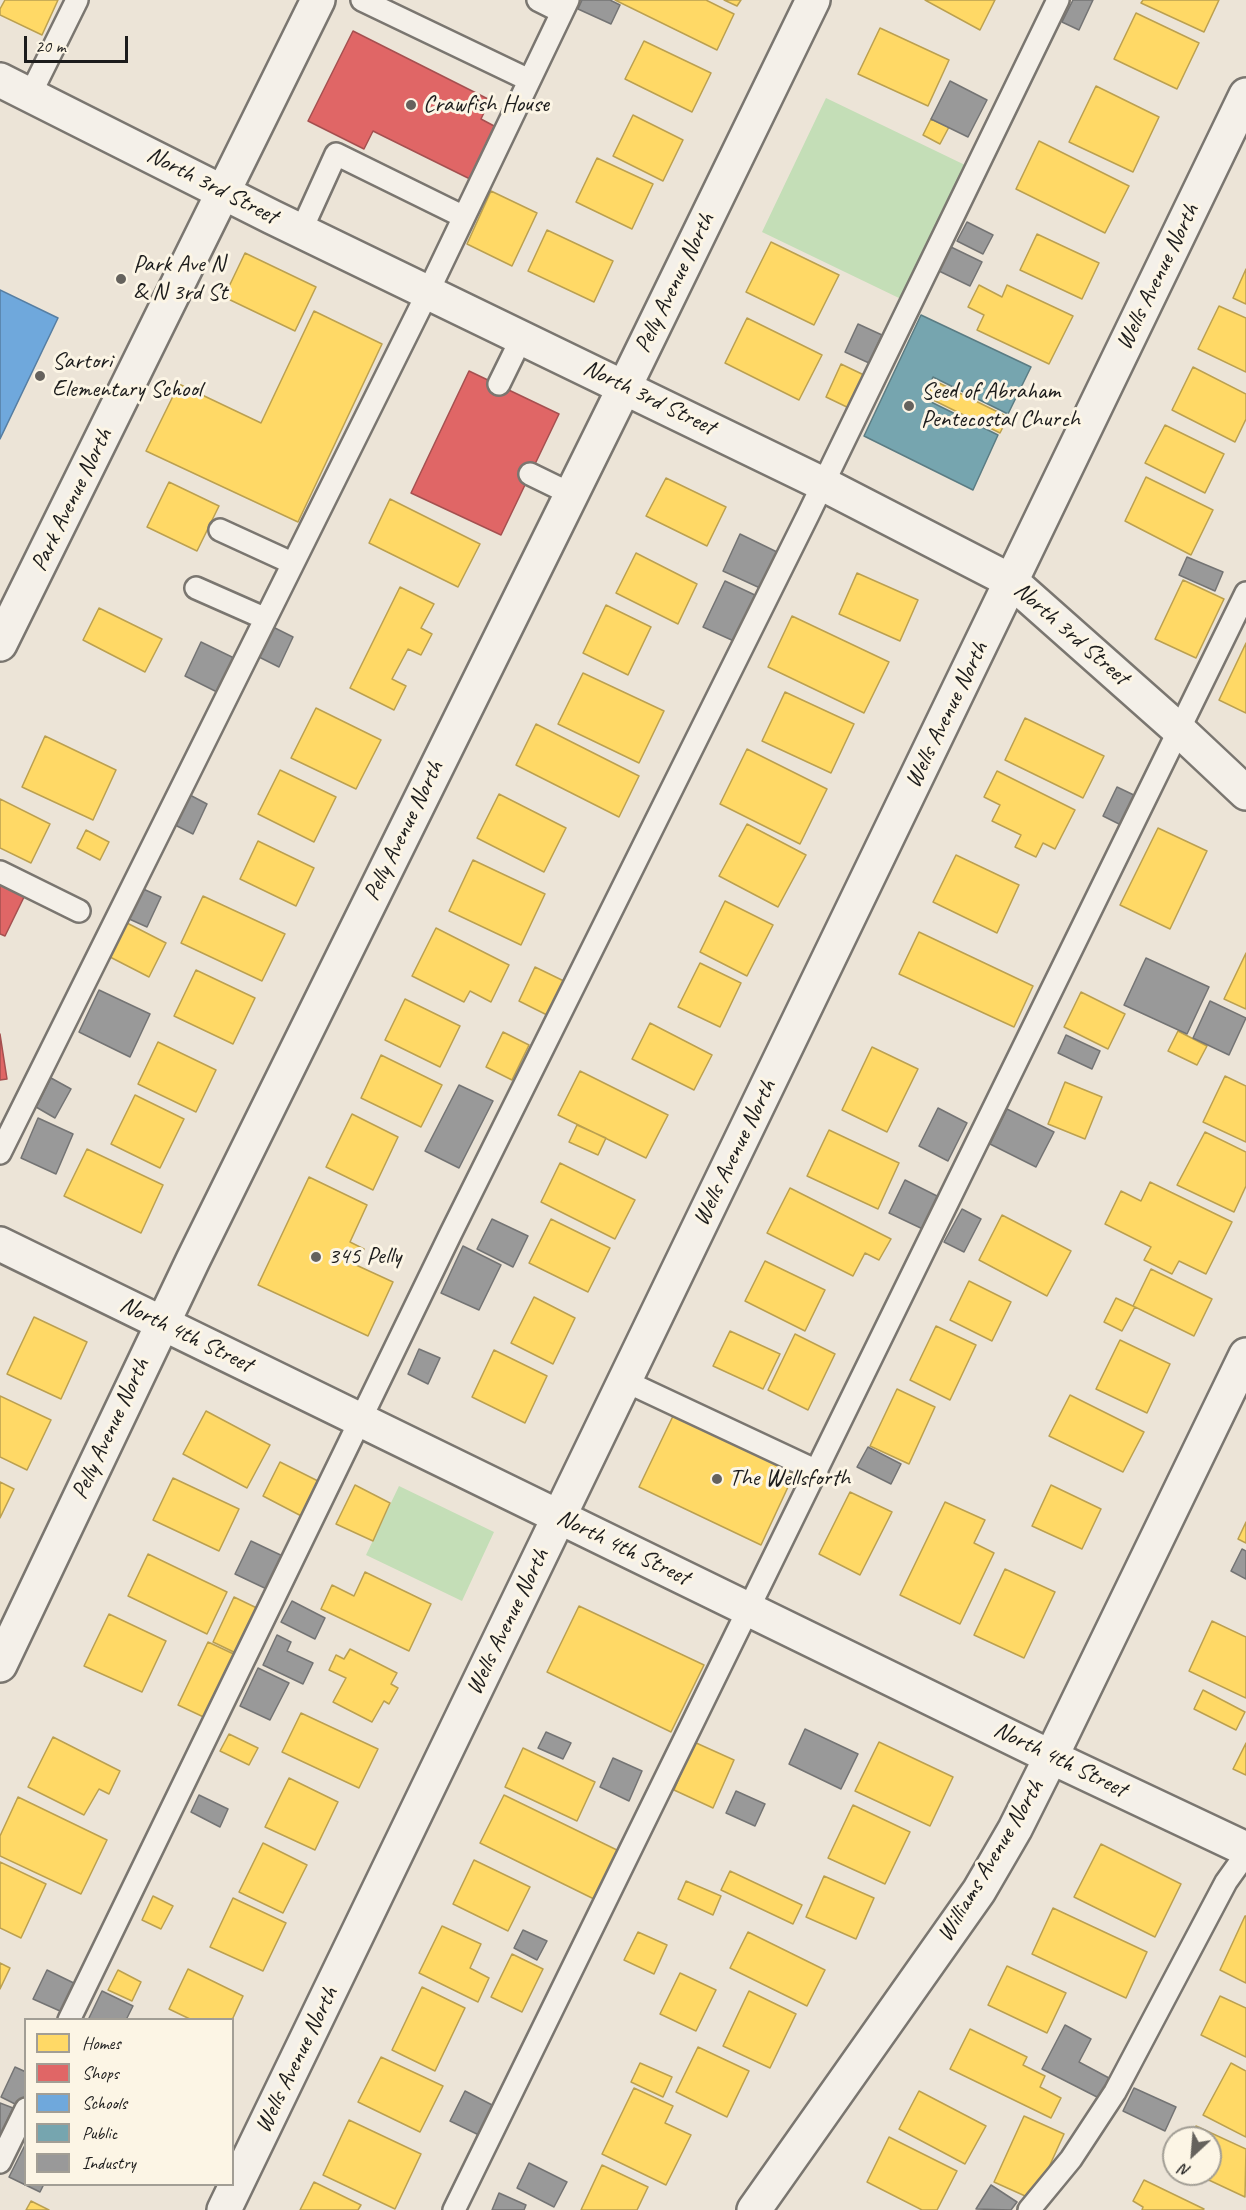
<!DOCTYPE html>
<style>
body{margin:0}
#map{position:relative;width:1246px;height:2210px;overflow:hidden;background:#ece4d7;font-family:Caveat,sans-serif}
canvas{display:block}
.legend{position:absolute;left:24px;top:2018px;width:210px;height:168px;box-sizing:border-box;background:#fcf5e5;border:2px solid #a29e95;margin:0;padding:8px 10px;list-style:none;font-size:18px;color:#1c1c1c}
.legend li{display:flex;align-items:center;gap:12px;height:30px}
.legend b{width:30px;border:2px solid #a29e95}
.north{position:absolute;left:1162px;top:2126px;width:60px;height:60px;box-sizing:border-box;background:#fcf5e5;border:2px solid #a29e95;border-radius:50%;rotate:206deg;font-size:16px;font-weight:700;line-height:24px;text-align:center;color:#1c1c1c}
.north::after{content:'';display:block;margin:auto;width:21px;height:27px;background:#65625d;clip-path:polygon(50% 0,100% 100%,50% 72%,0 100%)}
.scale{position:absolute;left:24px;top:36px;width:104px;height:27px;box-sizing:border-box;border:3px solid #1c1c1c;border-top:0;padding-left:8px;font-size:18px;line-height:21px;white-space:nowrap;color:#1c1c1c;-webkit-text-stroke:4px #fcf5e5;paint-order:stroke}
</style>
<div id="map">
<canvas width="1246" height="2210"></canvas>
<ul class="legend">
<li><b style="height:16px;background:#ffd966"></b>Homes</li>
<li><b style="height:16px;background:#e06666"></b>Shops</li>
<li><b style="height:16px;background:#6fa8dc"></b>Schools</li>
<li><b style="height:16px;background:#76a5af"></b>Public</li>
<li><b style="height:16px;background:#999"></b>Industry</li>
</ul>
<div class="north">N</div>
<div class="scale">20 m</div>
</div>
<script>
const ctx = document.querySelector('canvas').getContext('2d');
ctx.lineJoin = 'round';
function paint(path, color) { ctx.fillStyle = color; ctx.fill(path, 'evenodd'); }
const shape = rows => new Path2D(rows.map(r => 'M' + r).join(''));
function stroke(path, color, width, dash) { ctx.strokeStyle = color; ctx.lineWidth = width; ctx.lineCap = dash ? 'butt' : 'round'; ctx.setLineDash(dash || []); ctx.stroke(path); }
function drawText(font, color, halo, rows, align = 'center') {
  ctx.font = font + ' Caveat,sans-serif'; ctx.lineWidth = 6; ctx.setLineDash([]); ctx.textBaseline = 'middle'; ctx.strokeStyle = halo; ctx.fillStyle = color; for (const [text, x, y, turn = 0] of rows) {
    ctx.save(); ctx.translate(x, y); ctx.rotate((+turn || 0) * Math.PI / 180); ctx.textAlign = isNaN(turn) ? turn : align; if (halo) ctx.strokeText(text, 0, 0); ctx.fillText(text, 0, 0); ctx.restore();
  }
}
paint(shape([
 [826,98,965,165,901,299,762,232],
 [399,1486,494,1532,462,1601,366,1555]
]), '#c4deb7');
const homes = shape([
 [5,0,58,0,42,35,0,15,0,9,5,0],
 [615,0,706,0,734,14,717,50,615,0],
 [724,0,741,0,737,6,724,0],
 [925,0,995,0,980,30,925,0],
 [1143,0,1219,0,1204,32,1141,3,1143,0],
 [1136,13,1199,43,1177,89,1114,59,1136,13],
 [880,28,949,60,928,106,858,74,880,28],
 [644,41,711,73,692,112,625,79,644,41],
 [1096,86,1159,117,1133,172,1069,142,1096,86],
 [633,115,683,140,663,181,613,156,633,115],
 [931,119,949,127,940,144,923,135,931,119],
 [1039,141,1129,186,1105,233,1016,189,1039,141],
 [597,158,653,184,632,229,576,202,597,158],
 [491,191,537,213,512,266,467,244,491,191],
 [547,230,613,261,594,302,528,271,547,230],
 [1037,234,1099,263,1082,299,1020,270,1037,234],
 [771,242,839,275,814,325,746,292,771,242],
 [245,253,316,287,295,331,224,297,245,253],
 [1246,269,1246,304,1233,298,1246,269],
 [979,285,1002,297,1007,285,1073,316,1049,364,977,330,984,315,968,307,979,285],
 [1219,306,1246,318,1246,372,1198,349,1219,306],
 [314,311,382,344,298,522,146,451,179,384,261,423,314,311],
 [747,318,822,355,799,400,725,363,747,318],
 [841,364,866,376,851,409,826,397,841,364],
 [1193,367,1246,394,1246,419,1235,442,1172,410,1193,367],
 [935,381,1008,417,1000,433,927,397,935,381],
 [1165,425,1224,454,1205,493,1145,463,1165,425],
 [1146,477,1213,510,1191,555,1125,521,1146,477],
 [666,478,726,507,707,546,646,516,666,478],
 [169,482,219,506,197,551,147,527,169,482],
 [390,499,480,544,458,587,369,543,390,499],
 [636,553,697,584,678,624,616,593,636,553],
 [857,573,918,600,900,641,839,614,857,573],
 [1183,580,1224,599,1196,658,1155,639,1183,580],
 [400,587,434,604,421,628,432,634,421,655,408,649,392,679,406,686,394,710,350,688,400,587],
 [606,605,651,627,628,675,583,653,606,605],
 [99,608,162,639,145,672,83,640,99,608],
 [792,616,889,662,864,713,768,667,792,616],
 [1246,643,1246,713,1219,700,1246,643],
 [583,673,664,711,639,763,558,724,583,673],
 [785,692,854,724,831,773,762,741,785,692],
 [316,708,381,740,356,789,291,758,316,708],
 [1025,718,1104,756,1083,798,1005,760,1025,718],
 [536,724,639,776,619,817,516,765,536,724],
 [45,736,116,770,93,820,22,787,45,736],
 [747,749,827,789,800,844,720,804,747,749],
 [280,770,336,797,314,842,258,814,280,770],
 [997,771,1075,810,1055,849,1043,843,1036,857,1015,847,1021,835,992,821,1000,805,984,797,997,771],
 [499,794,566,828,544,872,477,838,499,794],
 [0,799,50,824,31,863,0,848,0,799],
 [747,824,806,855,778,907,719,876,747,824],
 [1158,828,1207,851,1170,929,1120,905,1158,828],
 [86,830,109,842,100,860,77,848,86,830],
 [258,841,314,868,296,906,240,879,258,841],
 [956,855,1019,885,997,933,933,902,956,855],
 [473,860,545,894,521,945,449,911,473,860],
 [203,896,285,934,262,981,181,943,203,896],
 [725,901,773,925,747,976,700,952,725,901],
 [127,923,166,943,149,977,110,957,127,923],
 [436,928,509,965,491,1002,470,991,464,1002,412,976,436,928],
 [919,932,1033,986,1014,1027,899,974,919,932],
 [1246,953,1246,1009,1224,999,1246,953],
 [700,963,741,983,720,1027,678,1007,700,963],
 [535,967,568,983,551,1017,519,1001,535,967],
 [196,970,255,998,233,1044,174,1016,196,970],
 [1081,992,1125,1014,1108,1049,1064,1027,1081,992],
 [405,999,460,1026,440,1067,385,1040,405,999],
 [650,1023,712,1055,694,1090,632,1059,650,1023],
 [1178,1031,1207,1046,1197,1065,1168,1051,1178,1031],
 [503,1032,529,1045,512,1080,486,1067,503,1032],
 [158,1042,216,1070,196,1112,138,1084,158,1042],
 [872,1047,918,1069,887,1132,842,1110,872,1047],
 [381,1055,442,1085,421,1127,361,1098,381,1055],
 [580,1071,668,1115,646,1158,558,1115,580,1071],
 [1225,1076,1246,1086,1246,1142,1203,1122,1225,1076],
 [1065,1082,1102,1097,1085,1139,1048,1124,1065,1082],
 [135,1095,184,1119,160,1168,111,1144,135,1095],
 [352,1114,398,1137,373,1190,326,1167,352,1114],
 [577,1125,606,1138,598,1155,569,1142,577,1125],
 [829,1130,899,1163,878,1209,807,1176,829,1130],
 [1205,1132,1246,1152,1246,1186,1234,1212,1177,1185,1205,1132],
 [87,1149,163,1185,141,1233,64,1196,87,1149],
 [560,1163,635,1200,615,1239,541,1202,560,1163],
 [309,1177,367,1205,350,1242,364,1249,356,1265,393,1282,368,1336,258,1285,309,1177],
 [1150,1182,1232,1222,1206,1274,1179,1261,1172,1274,1144,1260,1151,1247,1105,1224,1121,1191,1141,1201,1150,1182],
 [790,1188,891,1239,879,1260,865,1253,853,1276,767,1233,790,1188],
 [1002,1215,1071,1251,1047,1296,979,1260,1002,1215],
 [551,1219,610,1248,588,1292,529,1263,551,1219],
 [765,1261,825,1290,805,1331,745,1301,765,1261],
 [1151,1269,1212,1299,1194,1336,1133,1306,1151,1269],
 [969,1281,1011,1302,992,1341,950,1320,969,1281],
 [534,1297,575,1318,553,1364,511,1343,534,1297],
 [1116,1298,1135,1307,1122,1331,1104,1322,1116,1298],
 [34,1317,87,1342,61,1399,7,1374,34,1317],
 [936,1326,976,1345,950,1400,910,1380,936,1326],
 [730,1331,780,1354,763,1389,713,1366,730,1331],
 [795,1334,835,1354,808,1410,768,1390,795,1334],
 [1120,1340,1170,1364,1147,1413,1096,1389,1120,1340],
 [494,1350,547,1376,525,1423,472,1397,494,1350],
 [897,1389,935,1407,909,1464,870,1446,897,1389],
 [1070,1395,1144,1432,1123,1472,1049,1436,1070,1395],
 [0,1396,51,1420,27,1470,0,1457,0,1396],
 [206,1411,270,1445,247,1488,183,1454,206,1411],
 [674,1414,795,1472,761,1545,639,1487,674,1414],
 [280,1462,326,1485,309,1520,263,1496,280,1462],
 [173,1478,239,1509,219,1551,153,1520,173,1478],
 [0,1482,14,1489,0,1518,0,1482],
 [355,1485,390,1503,373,1541,336,1524,355,1485],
 [1051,1485,1101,1509,1082,1549,1032,1526,1051,1485],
 [850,1492,892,1512,860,1575,819,1554,850,1492],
 [945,1502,985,1520,974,1543,994,1553,960,1624,900,1595,945,1502],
 [1246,1522,1246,1543,1238,1539,1246,1522],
 [148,1554,227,1592,207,1634,128,1596,148,1554],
 [1005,1569,1055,1592,1024,1658,974,1635,1005,1569],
 [365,1572,431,1604,409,1651,321,1609,332,1585,354,1596,365,1572],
 [234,1597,263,1611,242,1656,213,1642,234,1597],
 [579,1606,704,1665,671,1732,547,1672,579,1606],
 [109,1614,166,1641,142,1692,84,1666,109,1614],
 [1212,1621,1246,1637,1246,1698,1189,1671,1212,1621],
 [208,1642,240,1657,210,1720,178,1705,208,1642],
 [350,1649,397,1673,391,1684,398,1688,389,1704,384,1701,372,1722,333,1702,346,1678,329,1670,336,1655,344,1659,350,1649],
 [1203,1690,1245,1712,1236,1730,1194,1709,1203,1690],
 [301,1713,378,1749,359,1788,282,1752,301,1713],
 [229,1734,258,1748,249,1765,220,1751,229,1734],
 [53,1737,120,1771,109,1794,99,1789,84,1815,28,1787,53,1737],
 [694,1742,734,1760,713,1808,674,1790,694,1742],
 [879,1742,953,1777,930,1826,855,1791,879,1742],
 [1246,1743,1246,1775,1233,1769,1246,1743],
 [523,1748,595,1782,577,1821,505,1787,523,1748],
 [289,1778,338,1802,315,1850,265,1827,289,1778],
 [504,1795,619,1851,596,1900,480,1843,504,1795],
 [18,1797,107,1840,81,1894,0,1856,0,1836,18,1797],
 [853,1805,910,1832,885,1884,828,1858,853,1805],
 [263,1843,307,1865,283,1913,239,1892,263,1843],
 [1101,1844,1181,1884,1155,1937,1074,1897,1101,1844],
 [474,1860,530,1887,508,1931,453,1904,474,1860],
 [0,1862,46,1884,21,1938,0,1928,0,1862],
 [730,1871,802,1905,793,1924,721,1890,730,1871],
 [824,1876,874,1898,856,1939,806,1917,824,1876],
 [686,1881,721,1896,713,1915,678,1899,686,1881],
 [153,1896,173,1906,161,1929,142,1920,153,1896],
 [233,1898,286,1923,263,1971,210,1947,233,1898],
 [1053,1908,1147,1952,1126,1998,1032,1954,1053,1908],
 [1245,1916,1246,1916,1246,1983,1220,1970,1245,1916],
 [442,1926,481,1944,470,1968,489,1978,478,2002,419,1973,442,1926],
 [638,1932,667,1945,654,1974,624,1960,638,1932],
 [748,1932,825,1970,807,2006,730,1968,748,1932],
 [512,1954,543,1969,522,2012,491,1997,512,1954],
 [0,1963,10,1968,0,1989,0,1963],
 [1007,1966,1066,1993,1047,2033,988,2005,1007,1966],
 [188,1969,243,1996,232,2020,192,2020,169,2009,188,1969],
 [118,1970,141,1982,132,2001,108,1990,118,1970],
 [680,1973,716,1990,696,2031,660,2014,680,1973],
 [422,1987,465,2008,435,2071,392,2050,422,1987],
 [749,1991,796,2014,770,2068,723,2046,749,1991],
 [1220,1996,1246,2008,1246,2057,1201,2035,1220,1996],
 [970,2029,1027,2057,1023,2065,1045,2076,1040,2087,1061,2098,1051,2118,950,2069,970,2029],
 [698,2047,749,2071,727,2117,676,2092,698,2047],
 [381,2057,443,2086,420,2132,358,2102,381,2057],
 [640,2063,672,2077,663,2097,631,2082,640,2063],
 [1231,2063,1246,2071,1246,2137,1203,2115,1231,2063],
 [634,2088,673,2106,665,2123,691,2135,666,2185,602,2154,634,2088],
 [919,2091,986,2126,965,2164,899,2129,919,2091],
 [1024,2116,1064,2134,1034,2200,994,2182,1024,2116],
 [349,2120,421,2154,395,2209,323,2175,349,2120],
 [1196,2126,1246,2149,1245,2197,1196,2174,1210,2174,1210,2138,1190,2138,1196,2126],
 [889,2137,957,2171,937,2210,922,2210,867,2182,889,2137],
 [602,2165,648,2187,637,2210,581,2210,602,2165],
 [1144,2180,1204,2209,1203,2210,1142,2210,1143,2207,1133,2201,1144,2180],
 [314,2182,361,2205,358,2210,300,2210,314,2182],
 [31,2201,49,2210,26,2210,31,2201]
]);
paint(homes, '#ffd966');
stroke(homes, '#bba050', 1.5);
const shops = shape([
 [353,31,490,100,481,119,496,127,470,179,373,131,364,149,308,121,353,31],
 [469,371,559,414,501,535,411,493,469,371],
 [0,881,26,893,5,936,0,934,0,881],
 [0,1034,7,1079,0,1080,0,1034]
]);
paint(shops, '#e06666');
stroke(shops, '#a55050', 1.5);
const schools = shape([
 [0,290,58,318,0,439,0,290]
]);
paint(schools, '#6fa8dc');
stroke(schools, '#567ea2', 1.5);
const public = shape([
 [921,315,1031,367,1008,414,933,377,923,398,998,435,973,490,864,436,921,315]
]);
paint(public, '#76a5af');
stroke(public, '#5b7c83', 1.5);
const industry = shape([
 [582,0,610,0,620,5,611,24,578,9,582,0],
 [1073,0,1093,0,1079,30,1062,22,1073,0],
 [950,81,987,100,968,137,931,119,950,81],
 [967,222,993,235,983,254,957,241,967,222],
 [951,247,982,262,970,286,939,271,951,247],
 [858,324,882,335,869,363,845,352,858,324],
 [740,534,777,552,760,588,723,571,740,534],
 [1187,557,1223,572,1215,591,1179,575,1187,557],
 [725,581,757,596,736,642,703,627,725,581],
 [273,627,293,637,279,667,259,657,273,627],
 [201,642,234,658,217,692,185,676,201,642],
 [1117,787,1138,797,1123,826,1103,816,1117,787],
 [188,794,207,804,193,834,173,824,188,794],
 [141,888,161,897,147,927,127,918,141,888],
 [1146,958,1209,987,1187,1034,1124,1005,1146,958],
 [99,990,150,1014,130,1057,79,1032,99,990],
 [1210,1001,1246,1018,1229,1055,1193,1038,1210,1001],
 [1066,1035,1100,1051,1092,1069,1058,1053,1066,1035],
 [51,1078,71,1089,55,1118,36,1107,51,1078],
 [459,1085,493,1101,459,1168,425,1151,459,1085],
 [938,1108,967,1123,948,1161,919,1146,938,1108],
 [1007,1109,1054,1132,1036,1167,990,1144,1007,1109],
 [38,1118,73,1134,56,1174,21,1158,38,1118],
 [905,1180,943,1199,927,1231,889,1213,905,1180],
 [962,1209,981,1219,964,1252,944,1242,962,1209],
 [492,1219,528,1236,513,1267,477,1249,492,1219],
 [463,1246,501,1265,479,1310,441,1293,463,1246],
 [419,1349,440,1358,428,1384,408,1374,419,1349],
 [868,1447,901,1464,891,1484,857,1467,868,1447],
 [251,1541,289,1559,273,1592,235,1574,251,1541],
 [1242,1549,1246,1551,1246,1579,1231,1571,1242,1549],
 [292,1601,325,1618,315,1639,281,1622,292,1601],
 [277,1635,291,1642,287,1651,313,1663,303,1684,263,1665,277,1635],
 [258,1668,289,1683,270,1720,240,1706,258,1668],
 [805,1729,858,1754,841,1789,789,1764,805,1729],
 [546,1732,571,1743,563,1759,538,1748,546,1732],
 [613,1758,642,1771,629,1801,600,1787,613,1758],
 [736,1791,765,1804,755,1826,726,1813,736,1791],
 [199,1795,228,1809,220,1827,191,1812,199,1795],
 [523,1930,547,1941,537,1960,514,1948,523,1930],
 [47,1970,82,1987,69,2015,33,1999,47,1970],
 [102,1991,133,2006,126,2020,88,2020,102,1991],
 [1065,2025,1091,2039,1079,2062,1109,2078,1099,2098,1042,2069,1065,2025],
 [15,2067,26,2072,26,2097,21,2107,1,2097,15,2067],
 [1134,2088,1176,2107,1165,2131,1123,2111,1134,2088],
 [465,2091,496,2107,481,2136,450,2121,465,2091],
 [0,2103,13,2108,0,2136,0,2103],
 [26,2143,26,2184,44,2184,40,2192,9,2177,26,2143],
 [529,2163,567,2182,554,2207,517,2188,529,2163],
 [991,2185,1017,2202,1011,2210,976,2209,991,2185],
 [499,2193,526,2205,524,2210,492,2210,499,2193]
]);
paint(industry, '#999');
stroke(industry, '#747474', 1.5);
const service = shape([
 [362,0,529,80],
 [538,0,562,12],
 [30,95,77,0],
 [301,231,336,154,464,217],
 [499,384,522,337],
 [530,474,571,494],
 [220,530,292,563],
 [196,588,264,618],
 [0,872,79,911],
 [0,1153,428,292,568,0],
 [625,1381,817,1471],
 [69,2020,451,1233,808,515,1058,0],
 [0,2162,26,2109],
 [454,2210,1246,593],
 [1029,2210,1071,2159,1115,2092,1226,1882,1246,1854]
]);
const minor = shape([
 [0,1665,193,1260,625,386,813,0],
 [224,2210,1246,95],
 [754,2210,979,1891,1015,1829,1051,1757]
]);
const tertiary = shape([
 [0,644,318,0],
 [1051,1757,1246,1355]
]);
const secondary = shape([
 [0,80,272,217,823,484,1011,581,1179,730,1246,793],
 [0,1244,1051,1757,1246,1849]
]);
stroke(service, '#7a7670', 26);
stroke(minor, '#7a7670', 38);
stroke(tertiary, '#7a7670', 38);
stroke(secondary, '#7a7670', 38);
stroke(service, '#f4f0e9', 21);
stroke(minor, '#f4f0e9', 33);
stroke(tertiary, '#f4f0e9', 33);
stroke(secondary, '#f4f0e9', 33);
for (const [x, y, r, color] of [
 [411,105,6,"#65625d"],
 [121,279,6,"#65625d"],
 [40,376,6,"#65625d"],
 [909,406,6,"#65625d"],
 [316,1257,6,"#65625d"],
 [717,1479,6,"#65625d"]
]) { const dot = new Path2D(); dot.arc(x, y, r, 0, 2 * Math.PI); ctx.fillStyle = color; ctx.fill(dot); stroke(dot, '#fcf5e5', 2); }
drawText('24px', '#1c1c1c', '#fcf5e5', [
 ["Crawfish House",423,105],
 ["Park Ave N",133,265],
 ["& N 3rd St",133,293],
 ["Sartori",52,362],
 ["Elementary School",52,390],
 ["Seed of Abraham",921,392],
 ["Pentecostal Church",921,420],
 ["345 Pelly",328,1257],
 ["The Wellsforth",729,1479]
], 'left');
drawText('24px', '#1c1c1c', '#fcf5e5', [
 ["North 3rd Street",212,186,27],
 ["Wells Avenue North",1158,277,-64],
 ["Pelly Avenue North",675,283,-64],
 ["North 3rd Street",649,398,26],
 ["Park Avenue North",72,500,-64],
 ["North 3rd Street",1071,634,41],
 ["Wells Avenue North",947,715,-64],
 ["Pelly Avenue North",404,831,-64],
 ["Wells Avenue North",735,1153,-64],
 ["North 4th Street",186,1335,26],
 ["Pelly Avenue North",111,1429,-65],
 ["North 4th Street",623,1548,26],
 ["Wells Avenue North",508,1622,-64],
 ["North 4th Street",1060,1760,26],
 ["Williams Avenue North",991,1861,-59],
 ["Wells Avenue North",297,2060,-64]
]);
</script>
